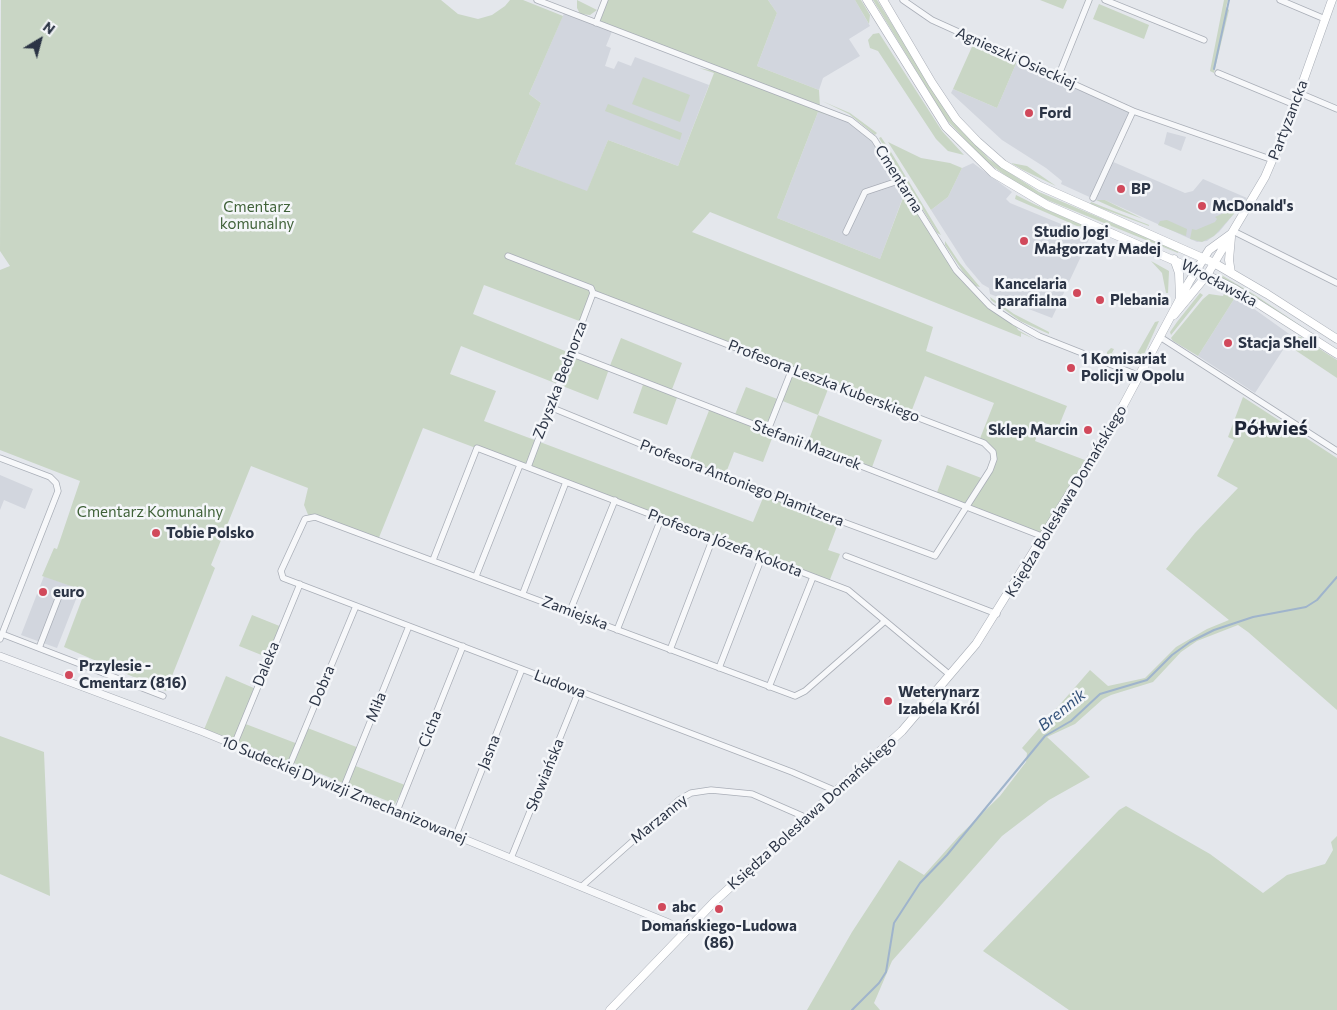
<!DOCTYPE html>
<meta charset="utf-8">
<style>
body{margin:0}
#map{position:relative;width:1337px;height:1010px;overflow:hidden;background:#e4e7ec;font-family:Commissioner,sans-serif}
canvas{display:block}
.north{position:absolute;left:15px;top:15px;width:50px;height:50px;-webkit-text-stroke:4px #f4f6f9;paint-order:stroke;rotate:37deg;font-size:14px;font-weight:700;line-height:20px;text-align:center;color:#2b3445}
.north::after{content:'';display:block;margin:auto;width:18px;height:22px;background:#2b3445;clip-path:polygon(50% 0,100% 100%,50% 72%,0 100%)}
</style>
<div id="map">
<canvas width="1337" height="1010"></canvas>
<div class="north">N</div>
</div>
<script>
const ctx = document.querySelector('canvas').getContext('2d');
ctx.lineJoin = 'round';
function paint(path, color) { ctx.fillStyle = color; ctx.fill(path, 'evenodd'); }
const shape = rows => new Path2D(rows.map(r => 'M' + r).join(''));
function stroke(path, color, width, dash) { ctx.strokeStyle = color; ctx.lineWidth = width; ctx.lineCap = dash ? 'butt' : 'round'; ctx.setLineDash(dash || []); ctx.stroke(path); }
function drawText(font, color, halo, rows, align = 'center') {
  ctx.font = font + ' Commissioner,sans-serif'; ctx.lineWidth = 5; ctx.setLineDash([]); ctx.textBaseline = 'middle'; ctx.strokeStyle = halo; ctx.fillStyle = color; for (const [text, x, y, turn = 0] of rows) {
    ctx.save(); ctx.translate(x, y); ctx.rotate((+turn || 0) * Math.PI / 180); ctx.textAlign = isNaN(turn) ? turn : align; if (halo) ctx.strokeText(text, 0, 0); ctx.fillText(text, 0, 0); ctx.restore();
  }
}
paint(shape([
 [768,0,855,0,870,26,849,39,860,56,823,78,819,90,757,66,777,13],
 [565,11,613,29,606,46,611,48,605,66,614,69,618,61,631,66,635,57,709,85,678,166,608,140,587,192,515,164,541,103,529,94],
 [1018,59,1133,111,1111,161,1185,193,1193,191,1203,179,1247,198,1219,232,1207,241,1197,242,1105,200,1096,200,1061,184,1062,181,1046,168,1002,140,951,93,953,89,997,108],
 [820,107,865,131,906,189,880,259,777,218],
 [1167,132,1186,137,1181,151,1164,144],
 [973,163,1012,192,1006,199,1010,203,1078,231,1092,233,1052,318,990,294,989,288,982,284,966,265,931,210,948,197,962,168],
 [1236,296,1292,336,1255,393,1198,356],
 [0,475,33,489,25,509,4,500,0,510],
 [44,576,80,589,57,648,21,635]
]), '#d2d6de');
paint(shape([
 [1,0,441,0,458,14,478,19,492,15,505,6,510,0,523,0,563,16,529,94,541,103,515,164,587,191,608,140,678,166,714,73,699,68,715,71,716,68,596,23,605,0,768,0,777,13,757,66,819,90,820,107,840,119,818,112,777,218,880,259,903,198,896,186,899,186,904,194,906,189,967,284,1014,322,1018,330,1034,339,1021,333,1021,337,710,212,692,232,933,327,926,351,1067,406,1058,428,1042,422,1035,441,1090,462,1044,537,936,495,947,465,984,479,994,455,979,441,994,403,925,376,910,415,830,384,818,415,882,440,871,470,807,445,818,415,780,400,768,430,774,433,763,462,734,452,724,478,688,464,710,408,734,417,746,387,780,400,792,370,594,293,582,322,484,285,473,314,570,353,609,368,621,338,682,363,671,392,678,395,667,425,633,413,644,382,609,369,598,400,461,346,450,374,496,391,484,421,753,522,765,493,839,521,828,550,840,554,829,582,423,428,378,540,309,517,304,505,308,488,251,466,211,565,215,568,166,691,64,647,85,591,42,576,54,548,57,549,80,481,0,450,0,270,10,266,0,251],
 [577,0,597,10,590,15,580,14,577,8],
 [855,0,861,0,870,15,869,24],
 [873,0,877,0,951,118,989,159,1039,192,1179,251,1178,253,1045,199,1021,187,983,159,945,118],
 [1040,0,1067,0,1063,9],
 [1224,0,1228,0,1226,7,1229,10,1214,73,1210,71],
 [1099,4,1149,25,1144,39,1093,19],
 [879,33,942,131,964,155,948,151,936,139,878,51,870,48,868,40,873,34],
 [975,40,1018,59,997,108,953,89],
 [643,77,690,95,680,122,632,104],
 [822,101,850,113,877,133,875,135,849,114],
 [608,104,682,133,680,140,605,111],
 [881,137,891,152,941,235,937,233,879,138],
 [888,142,921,158,950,163,962,168,948,197,931,210],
 [1011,163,1027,166,1056,186,1021,169],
 [1016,195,1036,205,1088,227,1077,226,1015,199],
 [1096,200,1105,200,1143,219,1116,209],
 [1091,202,1149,225,1149,226,1090,204],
 [1235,203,1241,206,1214,236,1202,242,1190,239,1192,229,1196,230,1215,222,1217,219,1215,217,1228,211,1230,213],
 [1167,220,1187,229,1186,236,1158,225,1160,221],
 [945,241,959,262,980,287,975,286,963,272,945,245],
 [1151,261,1169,271,1168,293,1166,293,1162,273],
 [1218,273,1255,295,1337,350,1217,275],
 [1225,291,1236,296,1198,356,1173,341,1171,338,1203,299,1209,294,1223,296],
 [1200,293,1203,295,1171,335,1170,332,1177,322],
 [990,297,1014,314,1049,332,1049,334,1020,321,991,300],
 [1159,321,1141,361,1135,365,1131,364,1155,322],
 [1292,336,1301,337,1337,360,1337,378,1286,344],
 [1111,348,1114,349,1112,353,1129,361,1127,366,1107,358,1107,352],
 [1243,397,1337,458,1337,710,1248,632,1238,625,1197,641,1181,652,1153,682,1111,695,1103,699,1075,724,1047,737,1090,777,1049,800,1002,836,892,961,874,1003,880,1010,807,1010,852,932,899,860,924,875,959,836,1000,796,1026,762,1027,753,1022,748,1090,670,1108,686,1145,678,1176,647,1207,629,1229,620,1166,569,1195,533,1238,488,1217,476,1234,440,1228,437],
 [252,615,282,627,269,658,239,646],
 [226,676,256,689,243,723,298,744,305,727,359,748,353,765,405,785,395,804,289,761,234,745,203,732],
 [0,736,44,752,50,896,0,874],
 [1126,806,1210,854,1263,893,1287,875,1325,864,1333,850,1331,842,1337,836,1337,1010,1069,1010,983,951,1119,810]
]), '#c9d6c5');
stroke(shape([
 [1214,69,1229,0],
 [852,1010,879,983,886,972,894,923,920,883,947,855,1045,736,1071,721,1100,694,1147,680,1172,655,1190,642,1214,630,1253,617,1306,607,1317,600,1337,577]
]), '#9fb4cc', 2);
const minor = shape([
 [537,0,850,120,874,139,956,270,990,306,1014,322,1039,336,1140,376],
 [903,0,932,20,1133,111,1273,160],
 [1105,0,1204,40],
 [1280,0,1325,19],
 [596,23,605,0],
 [1218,73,1295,105],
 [1058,77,1089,0],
 [1299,93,1337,109],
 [1093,198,1133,111],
 [1233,231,1337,283],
 [846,232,865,192,901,180],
 [508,256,591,288,593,293,984,443,993,452,994,459,990,470,935,556,716,475,550,407],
 [1160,337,1337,451],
 [570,353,1044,537],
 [768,430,792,369],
 [0,458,50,477,56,483,58,491,0,639],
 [528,467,593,293],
 [846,556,997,614],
 [433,560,477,448,848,590,950,675],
 [476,576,520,465],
 [523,593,566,482],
 [570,611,615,500],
 [617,630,661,519],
 [2,634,163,696],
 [39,648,61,591],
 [670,650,713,538],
 [719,668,762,557],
 [769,687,813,577],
 [234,745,300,584],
 [289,767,356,606],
 [343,789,409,626],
 [836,791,792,772,283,578,281,571,305,519,315,517,795,696,805,691,885,621],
 [397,811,463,646],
 [456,835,522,669],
 [511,858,579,691],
 [581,887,679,800,691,793,711,790,752,794,807,818]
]);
const tertiary = shape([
 [0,656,203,732,669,923,683,933]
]);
const secondary = shape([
 [867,0,946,127,993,173,1047,205,1207,275,1235,289,1337,354],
 [883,0,932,83,956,119,978,142,1003,164,1040,186,1214,263,1267,294,1337,339],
 [1231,237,1229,260,1231,273],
 [1174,259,1179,273,1180,298],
 [1174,315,1207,275,1265,177,1289,121,1332,0],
 [610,1010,714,902,902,731,976,644,1117,417,1189,282,1209,250,1231,234]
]);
stroke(minor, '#a9aeb7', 7);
stroke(tertiary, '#a9aeb7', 8);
stroke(secondary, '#a9aeb7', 9);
stroke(minor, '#f7f8fa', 5.5);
stroke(tertiary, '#f7f8fa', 7);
stroke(secondary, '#fff', 8);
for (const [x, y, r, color] of [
 [1029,113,5,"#d1495b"],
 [1121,189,5,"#d1495b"],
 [1202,206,5,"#d1495b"],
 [1024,241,5,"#d1495b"],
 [1077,293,5,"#d1495b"],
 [1100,300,5,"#d1495b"],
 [1228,343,5,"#d1495b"],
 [1071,368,5,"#d1495b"],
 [1088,430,5,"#d1495b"],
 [156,533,5,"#d1495b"],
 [43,592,5,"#d1495b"],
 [69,675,5,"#d1495b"],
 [888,701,5,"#d1495b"],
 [662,907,5,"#d1495b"],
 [719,909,5,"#d1495b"]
]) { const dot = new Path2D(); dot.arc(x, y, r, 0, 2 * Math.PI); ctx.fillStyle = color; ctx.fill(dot); stroke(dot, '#f4f6f9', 2); }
drawText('15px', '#2b3445', '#f4f6f9', [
 ["Agnieszki Osieckiej",1016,58,24],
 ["Partyzancka",1288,120,-69],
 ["Cmentarna",899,179,58],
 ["Wrocławska",1219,283,28],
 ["Zbyszka Bednorza",560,380,-69],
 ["Profesora Leszka Kuberskiego",824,381,21],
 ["Stefanii Mazurek",807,445,21],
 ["Profesora Antoniego Plamitzera",742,483,21],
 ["Księdza Bolesława Domańskiego",1066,501,-59],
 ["Profesora Józefa Kokota",725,543,21],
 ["Zamiejska",575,613,21],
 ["Daleka",266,664,-68],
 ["Ludowa",560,684,21],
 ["Dobra",322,686,-67],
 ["Miła",376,707,-68],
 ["Cicha",430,729,-68],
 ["Jasna",489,752,-68],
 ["Słowiańska",545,775,-68],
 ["10 Sudeckiej Dywizji Zmechanizowanej",344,790,22],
 ["Księdza Bolesława Domańskiego",812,813,-42],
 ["Marzanny",659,819,-39]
]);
drawText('bold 15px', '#2b3445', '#f4f6f9', [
 ["Ford",1039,113],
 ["BP",1131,189],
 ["McDonald's",1212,206],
 ["Studio Jogi",1034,232],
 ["Małgorzaty Madej",1034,249],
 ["Kancelaria",1067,284,"right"],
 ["parafialna",1067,301,"right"],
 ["Plebania",1110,300],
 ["Stacja Shell",1238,343],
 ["1 Komisariat",1081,359],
 ["Policji w Opolu",1081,376],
 ["Sklep Marcin",1078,430,"right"],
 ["Tobie Polsko",166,533],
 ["euro",53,592],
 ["Przylesie -",79,666],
 ["Cmentarz (816)",79,683],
 ["Weterynarz",898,692],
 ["Izabela Król",898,709],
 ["abc",672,907],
 ["Domańskiego-Ludowa",719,926,"center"],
 ["(86)",719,943,"center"]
], 'left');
drawText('15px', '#3f6138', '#f4f6f9', [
 ["Cmentarz",257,207],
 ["komunalny",257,224],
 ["Cmentarz Komunalny",150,512]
]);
drawText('italic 16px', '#34527a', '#f4f6f9', [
 ["Brennik",1062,710,-39]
]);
drawText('bold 20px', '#1d2536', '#f4f6f9', [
 ["Półwieś",1271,428]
]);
</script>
